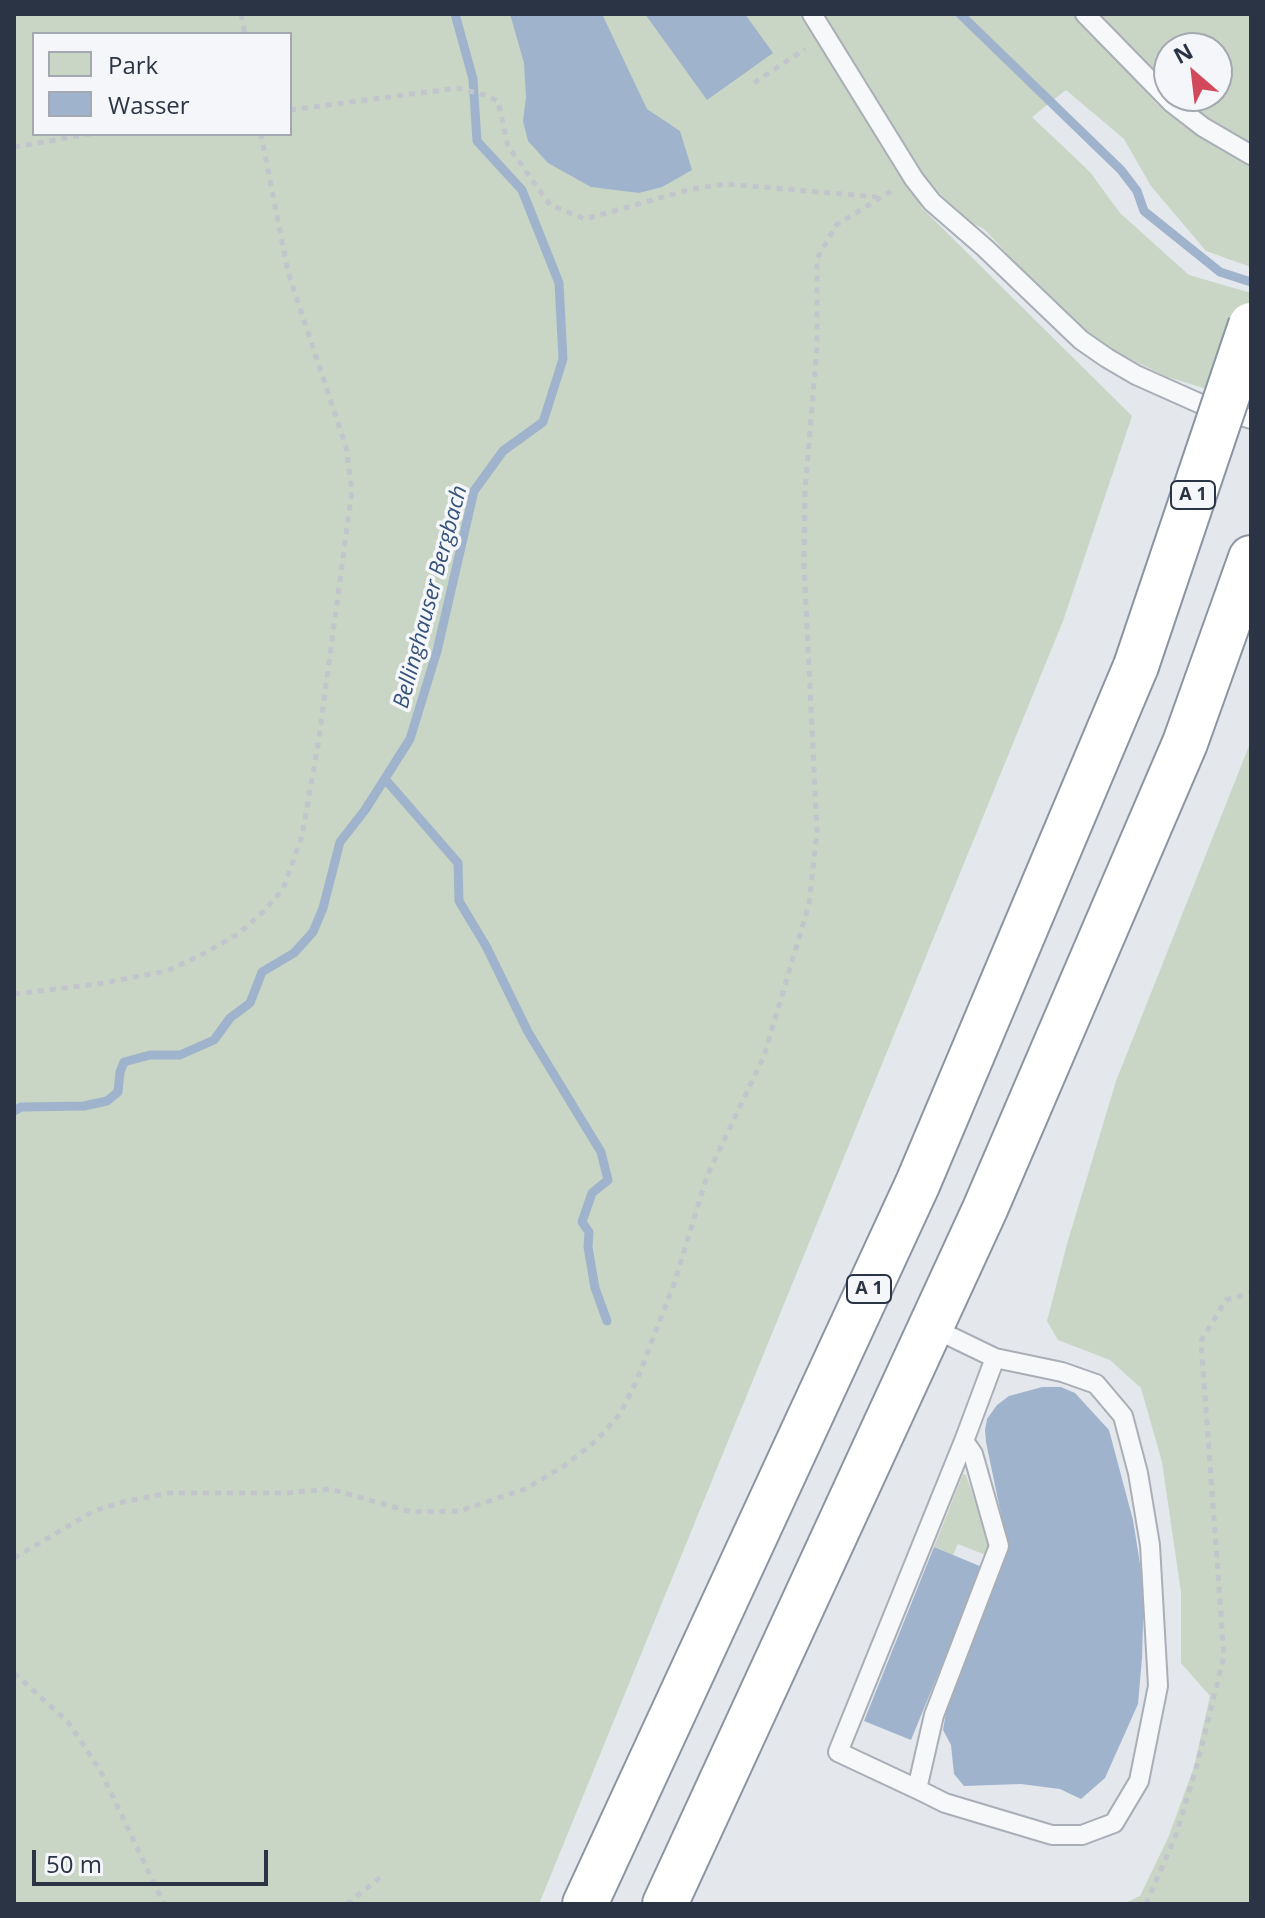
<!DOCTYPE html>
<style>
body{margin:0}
#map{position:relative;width:1265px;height:1918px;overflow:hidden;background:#e4e7ec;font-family:"Open Sans",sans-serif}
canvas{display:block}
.frame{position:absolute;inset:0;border:16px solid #2b3445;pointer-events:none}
.legend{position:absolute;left:32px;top:32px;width:260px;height:104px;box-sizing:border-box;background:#f4f6f9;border:2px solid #a4a8b1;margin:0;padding:10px 14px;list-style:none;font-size:24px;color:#2b3445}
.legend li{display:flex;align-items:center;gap:16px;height:40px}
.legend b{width:40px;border:2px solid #a4a8b1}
.north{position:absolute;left:1153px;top:32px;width:80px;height:80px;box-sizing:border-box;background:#f4f6f9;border:2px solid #a4a8b1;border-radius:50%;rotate:332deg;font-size:22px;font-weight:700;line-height:32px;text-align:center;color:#2b3445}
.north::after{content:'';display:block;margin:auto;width:28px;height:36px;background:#d1495b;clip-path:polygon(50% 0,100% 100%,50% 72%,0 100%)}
.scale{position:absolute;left:32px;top:1850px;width:236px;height:36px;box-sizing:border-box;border:4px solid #2b3445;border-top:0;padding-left:10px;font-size:24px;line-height:28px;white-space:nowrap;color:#2b3445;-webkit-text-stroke:6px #f4f6f9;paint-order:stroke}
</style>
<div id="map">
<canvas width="1265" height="1918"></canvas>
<div class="frame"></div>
<ul class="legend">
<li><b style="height:22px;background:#c9d6c5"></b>Park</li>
<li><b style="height:22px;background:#9fb4cc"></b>Wasser</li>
</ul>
<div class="north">N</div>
<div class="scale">50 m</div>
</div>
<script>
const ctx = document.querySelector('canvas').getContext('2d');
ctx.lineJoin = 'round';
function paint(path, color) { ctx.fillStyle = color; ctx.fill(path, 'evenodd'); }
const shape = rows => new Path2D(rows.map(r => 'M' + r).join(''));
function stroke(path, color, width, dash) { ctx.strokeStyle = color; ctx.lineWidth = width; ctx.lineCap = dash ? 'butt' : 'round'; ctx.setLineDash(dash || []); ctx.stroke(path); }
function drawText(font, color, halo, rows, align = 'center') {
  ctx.font = font + ' "Open Sans",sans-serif'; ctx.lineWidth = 7; ctx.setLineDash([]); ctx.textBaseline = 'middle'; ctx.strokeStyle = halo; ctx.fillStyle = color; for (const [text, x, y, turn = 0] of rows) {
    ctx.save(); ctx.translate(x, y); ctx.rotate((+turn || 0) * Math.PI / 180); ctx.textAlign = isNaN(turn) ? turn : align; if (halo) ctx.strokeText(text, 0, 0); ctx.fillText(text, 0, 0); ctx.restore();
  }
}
paint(shape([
 [14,14,1074,14,1157,104,1182,125,1251,166,1251,267,1206,251,1151,186,1124,139,1066,90,1032,117,1090,172,1120,213,1189,275,1251,293,1251,403,1165,376,1112,350,1088,336,1056,306,984,229,966,220,939,193,921,207,1132,416,1063,621,539,1904,14,1904],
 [34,34,290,34,290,134,34,134],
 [1098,14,1251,14,1251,144,1188,105,1177,96,1217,96,1217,48,1169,48,1169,89],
 [1251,741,1251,1904,1123,1904,1140,1896,1168,1838,1194,1767,1210,1696,1181,1663,1181,1592,1162,1462,1141,1388,1110,1360,1058,1340,1047,1321,1067,1244,1116,1081],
 [963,1474,966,1475,991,1547,988,1556,958,1544,953,1555,934,1547]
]), '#c9d6c5');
paint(shape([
 [510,14,602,14,647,109,680,131,692,170,662,187,639,193,591,187,548,163,528,141,523,121,526,97,524,63],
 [645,14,745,14,773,53,707,100],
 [1042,1387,1061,1387,1075,1393,1109,1430,1133,1520,1144,1589,1142,1658,1138,1704,1105,1778,1081,1799,1060,1789,1021,1784,964,1786,954,1774,951,1745,943,1730,947,1706,1000,1569,1007,1543,986,1442,985,1430,987,1419,997,1405,1009,1396],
 [934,1547,982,1567,911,1740,864,1721]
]), '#9fb4cc');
stroke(shape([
 [960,14,1121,170,1137,191,1144,211,1220,272,1251,282],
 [385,779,458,863,459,901,486,946,528,1032,601,1152,608,1180,592,1193,582,1222,589,1232,588,1247,595,1288,607,1321],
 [14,1111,21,1107,84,1106,107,1101,118,1092,120,1072,124,1062,150,1055,180,1055,214,1040,230,1018,250,1003,262,972,294,953,313,932,323,908,340,842,365,810,410,739,437,651,474,491,503,451,543,422,563,359,559,283,522,190,477,141,473,79,455,14]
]), '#9fb4cc', 9);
const service = shape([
 [812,14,914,179,932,202,985,248,1081,340,1107,358,1136,375,1201,404,1251,419],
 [1085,14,1172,103,1203,127,1251,155],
 [931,1327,995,1358,964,1441,973,1454,999,1546,934,1715,917,1789,945,1803,1052,1835,1082,1835,1114,1823,1139,1781,1158,1686,1150,1545,1138,1473,1123,1416,1096,1384,1062,1372,995,1358],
 [917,1789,838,1752,964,1441]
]);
const motorway = shape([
 [585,1904,918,1183,1136,666],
 [665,1904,985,1209,1185,743,1251,558]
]);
stroke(service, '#a9aeb7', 22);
stroke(motorway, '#8b94a3', 48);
stroke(shape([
 [241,14,245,34],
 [754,83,805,49],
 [290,110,457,88,485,95,498,101,508,146,550,205,585,219,692,189,726,184,877,197],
 [14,147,90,134],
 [14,994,97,984,167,971,203,954,238,934,263,912,283,889,302,836,318,745,352,490,346,447,288,272,261,134],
 [14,1558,94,1511,123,1502,168,1493,286,1493,330,1489,412,1512,459,1511,525,1489,564,1466,597,1440,620,1414,637,1380,674,1284,707,1176,764,1056,809,904,817,831,804,564,805,491,817,347,817,259,836,225,895,189],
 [14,1673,68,1722,100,1770,164,1904],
 [347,1904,383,1875],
 [1146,1904,1176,1835,1197,1765,1224,1656,1201,1341,1226,1300,1251,1293]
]), '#c2c5cb', 5, [6, 6]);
stroke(service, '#f7f8fa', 18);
stroke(motorway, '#fff', 44);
const motorwayBridge = shape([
 [1136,666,1251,325]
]);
stroke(motorwayBridge, '#8b94a3', 48, []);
stroke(motorwayBridge, '#fff', 44);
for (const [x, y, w] of [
 [1193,495,44],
 [869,1289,44]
]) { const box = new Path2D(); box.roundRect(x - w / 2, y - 14, w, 28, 6); ctx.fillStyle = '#f4f6f9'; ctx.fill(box); stroke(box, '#2b3445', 2); }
drawText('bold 18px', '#2b3445', null, [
 ["A 1",1193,495],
 ["A 1",869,1289]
]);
drawText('italic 22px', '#34527a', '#f4f6f9', [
 ["Bellinghauser Bergbach",431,597,-75]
]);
</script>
